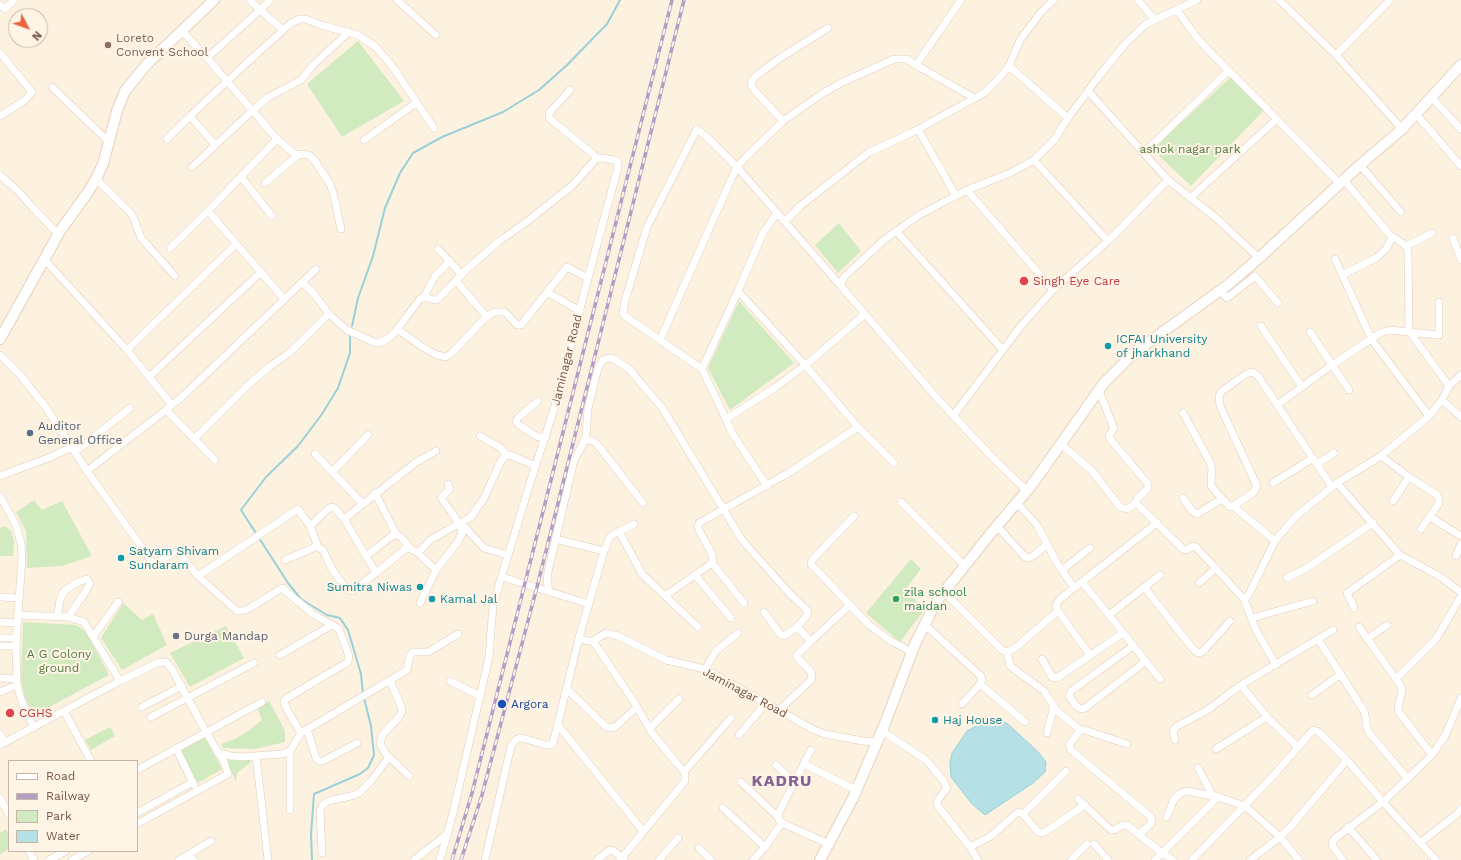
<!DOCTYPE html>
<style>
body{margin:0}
#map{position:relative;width:1461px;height:860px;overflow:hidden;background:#fdf1e0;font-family:"Work Sans",sans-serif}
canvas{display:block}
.legend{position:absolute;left:8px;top:760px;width:130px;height:92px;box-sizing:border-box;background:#fff5e7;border:1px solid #c7b5a7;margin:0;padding:5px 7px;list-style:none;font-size:12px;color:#745647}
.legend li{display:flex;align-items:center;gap:8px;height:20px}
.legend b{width:20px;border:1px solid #c7b5a7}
.north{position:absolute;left:8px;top:8px;width:40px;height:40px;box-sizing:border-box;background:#fff5e7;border:1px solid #c7b5a7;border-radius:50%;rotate:131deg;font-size:11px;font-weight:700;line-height:16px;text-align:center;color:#745647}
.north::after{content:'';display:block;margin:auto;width:14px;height:18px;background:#eb6241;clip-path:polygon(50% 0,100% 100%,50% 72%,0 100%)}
</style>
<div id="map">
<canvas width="1461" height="860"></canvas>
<ul class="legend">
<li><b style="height:5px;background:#fff"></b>Road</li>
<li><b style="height:5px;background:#b39fc5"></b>Railway</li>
<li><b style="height:11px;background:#d1eabf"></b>Park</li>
<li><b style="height:11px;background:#b4e0e6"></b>Water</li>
</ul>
<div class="north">N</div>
</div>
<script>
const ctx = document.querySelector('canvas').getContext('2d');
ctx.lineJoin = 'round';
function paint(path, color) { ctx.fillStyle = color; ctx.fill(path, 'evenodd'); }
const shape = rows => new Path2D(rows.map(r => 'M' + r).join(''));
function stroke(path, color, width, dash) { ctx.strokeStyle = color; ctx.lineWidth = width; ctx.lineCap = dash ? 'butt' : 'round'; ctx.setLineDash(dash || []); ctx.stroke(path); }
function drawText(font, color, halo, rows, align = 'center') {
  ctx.font = font + ' "Work Sans",sans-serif'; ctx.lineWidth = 4; ctx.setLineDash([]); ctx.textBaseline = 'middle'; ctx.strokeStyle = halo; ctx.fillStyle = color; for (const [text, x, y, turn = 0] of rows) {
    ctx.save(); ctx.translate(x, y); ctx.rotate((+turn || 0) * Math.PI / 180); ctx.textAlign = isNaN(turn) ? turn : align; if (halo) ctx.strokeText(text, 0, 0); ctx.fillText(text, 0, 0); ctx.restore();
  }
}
paint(shape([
 [358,41,404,101,342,137,307,84],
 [1232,76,1266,108,1191,186,1152,149],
 [839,223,861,251,838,273,815,245],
 [739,301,794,363,730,410,708,368],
 [34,500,42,510,62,501,92,556,62,566,27,568,26,531,16,512],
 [4,526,11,531,14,541,13,556,0,556,0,528],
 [911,559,921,569,905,590,925,609,900,642,866,613],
 [123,603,142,620,153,614,167,645,122,670,101,638],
 [23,622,77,625,87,633,109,675,34,715,25,698,21,681],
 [226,626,244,658,190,687,170,653],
 [269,701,285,731,285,742,255,749,223,748,221,744,235,739,248,731,262,720,257,707],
 [110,727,115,736,91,750,85,740],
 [203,734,222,769,196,784,178,749],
 [230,760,249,760,251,762,237,773,236,782,227,761],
 [6,829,9,834,9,849,0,854,0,833]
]), '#d1eabf');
const water = shape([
 [1000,720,1008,724,1037,751,1046,762,1045,772,1033,783,985,815,972,804,951,777,950,763,952,753,967,731,983,722,1000,720]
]);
paint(water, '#b4e0e6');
stroke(water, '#9ad0d8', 1);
stroke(shape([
 [352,326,358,298,373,256,385,208,400,173,413,153,442,137,503,112,539,90,566,66,607,24,620,0],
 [350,335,350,353,338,388,322,414,298,446,266,477,241,510,288,583,301,599,327,615,340,618,348,630,361,674,363,694],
 [312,860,311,835,314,794,360,774,368,768,374,755,371,726,364,698]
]), '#9ad0d8', 2);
const street = shape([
 [250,0,260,10,270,0],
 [397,0,436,35],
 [961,0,916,65,974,98],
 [1138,0,1155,20],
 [1279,0,1336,55,1390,0],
 [0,5,5,9,14,0],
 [1177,10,1197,38,1213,55,1266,108,1340,184],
 [182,31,207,58,277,139,295,154,309,155,315,161,330,184,334,196,341,229],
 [0,53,32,92,24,101,0,116],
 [1336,55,1402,129],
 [207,58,260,10,283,30],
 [1009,66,1068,118],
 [52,87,109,142],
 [1088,91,1168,180,1216,218,1259,258],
 [1431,97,1461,129],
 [1416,114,1461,166],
 [190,116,215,145],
 [783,121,755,91,752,87,751,82,756,76,780,58,828,28],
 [918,129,956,196],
 [167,139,190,116,251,59,291,23,300,19,305,19,324,26,358,35,376,47,392,66,434,128],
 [364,140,416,103],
 [1144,153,1228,71],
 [1034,160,1108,241],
 [1360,165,1401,212],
 [192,167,252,111,267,98,301,80,314,64,349,32],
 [0,175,19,192,33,208,58,234],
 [241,177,272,216],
 [96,179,131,213,134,219,141,238,175,276],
 [1344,180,1389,234,1406,246,1408,252,1409,331,1449,386],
 [265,183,298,155],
 [967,190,1053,290],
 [1190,198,1277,119],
 [208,211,284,299],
 [785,222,800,206,868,153,915,131,984,93,1000,77,1009,66,1020,40,1042,11,1054,0],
 [896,231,1003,350],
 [1453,238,1461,260],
 [1406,246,1432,233],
 [170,248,208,211,277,139],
 [438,249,462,275],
 [44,259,127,350,172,405],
 [1335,259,1372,340,1429,416],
 [1342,275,1376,258,1386,249,1392,237],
 [456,281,486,316],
 [302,282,315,295,329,314,347,330,376,343,379,343,389,338,395,332,420,299,424,297,434,300,437,300,466,270,498,242,525,223,573,185,595,160,596,158,593,154,549,118,549,114,551,111,570,90],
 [840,285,737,167,710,140,697,129,647,227,625,301,623,313,625,316,702,369,726,419,776,387,808,363,865,314],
 [1220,290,1227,298,1255,276,1278,303],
 [738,291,805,365,858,427,894,463],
 [547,292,580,311],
 [424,297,435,276,450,261],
 [1261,326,1302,387],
 [397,329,424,348,437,355,446,357,453,352,482,321,492,313,496,312,505,312,517,325,521,325,567,267,588,278],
 [1310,332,1349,390],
 [660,340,729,184,737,167,746,157,783,121,823,93,843,82,894,59,907,59,916,65],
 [127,350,236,244],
 [0,355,21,376,47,409,87,471,153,563,157,563,174,552,178,552,198,576,237,611,242,611,248,609,282,588,313,614,339,629,349,656,348,662,287,698,284,701,286,708,301,733],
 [702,369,738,291,763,233,777,213],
 [149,377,261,272],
 [1099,391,1113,426,1114,428,1109,436,1110,439,1148,484,1148,488,1137,499,1136,503,1183,549,1186,550,1193,546,1196,547,1244,599,1248,596,1250,592,1275,541,1295,517,1337,483,1381,456,1429,416,1442,400,1449,386,1461,375],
 [1442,400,1461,417],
 [538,401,519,417,516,421,519,425,531,433,538,437,546,437],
 [1277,405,1332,365,1380,333,1390,330,1439,335,1439,302],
 [166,410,215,460],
 [1183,413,1210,462,1212,469,1211,481,1211,486,1227,504,1230,507,1233,506,1253,493,1257,486,1220,406,1219,396,1222,391,1246,374,1251,372,1254,373,1258,376,1332,487],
 [953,416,1021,326,1053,290,1108,241,1168,180],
 [726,419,732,433,767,486],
 [480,436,501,448,506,455],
 [195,438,248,385,269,367,289,353,329,314],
 [585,440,593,441,597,444,643,503],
 [1061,444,1093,472,1120,507,1127,509,1136,503],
 [75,452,130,408],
 [315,454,363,504],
 [1381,456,1409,477,1437,495,1439,499,1439,503,1421,529],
 [1317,464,1334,453],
 [87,471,166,410,184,395,316,269],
 [333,471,368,435],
 [0,476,48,458,72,447],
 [1273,483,1313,458],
 [1337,483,1400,555,1439,576,1461,592],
 [1027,491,989,454,937,398,840,285,845,276,884,240,919,215,967,190,1010,173,1034,160,1054,140,1068,118,1099,76,1125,44,1146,24,1197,0],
 [375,493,396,534],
 [0,496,16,525,21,543,22,558,16,643,17,685,22,702,34,728],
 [1183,498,1192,511,1197,514,1222,499],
 [1393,501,1409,477],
 [901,502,965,566],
 [1017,503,1037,525,1057,563,1074,588],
 [1233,506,1275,541],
 [854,516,812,560,811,564,869,625,889,640,912,652],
 [1430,517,1461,536],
 [344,519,415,463,436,451],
 [461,523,484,548,508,555],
 [310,526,329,508,332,507,335,508,344,519,376,573],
 [997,526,1025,557,1028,558,1033,556,1047,544],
 [619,531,642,574,698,627],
 [555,539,604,551],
 [316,546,323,550,332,569,338,578,348,590,352,591,376,573,405,549,411,549,418,553,430,540,471,517,484,498,501,461,505,456,510,455,536,466],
 [418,553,436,570],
 [366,556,392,536,396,534,401,537,411,549],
 [1456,556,1461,544],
 [712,563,713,557,711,552,700,532,698,527,699,523,790,472,858,427],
 [1062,570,1090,548],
 [695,575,731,618],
 [198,576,298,509,310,526,317,544,313,548,285,560],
 [502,577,589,604],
 [1287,578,1305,569,1373,523],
 [1082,582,1109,615],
 [1199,583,1216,568],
 [1144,587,1194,650,1198,653,1202,652,1205,649,1230,621],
 [549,591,547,581,548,572,574,460,582,446,586,435,588,408,598,368,603,360,609,358,614,359,629,369,663,409,742,540,790,594,807,610,808,613,807,615,797,627],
 [944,592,1002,650,1007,652,1015,648,1058,611],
 [665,596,712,563,744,603],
 [0,597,19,598],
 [1244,599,1256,630,1276,665],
 [420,603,436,570,457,543,462,534,461,528,453,514,441,498,450,489,448,484],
 [1354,608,1347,593,1400,555],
 [764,612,780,634,784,636,797,627,811,641,850,605],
 [17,615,68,617,84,622,120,681],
 [57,617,60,600,64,591,78,582,87,579,90,583,86,591,68,617],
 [1252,618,1313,601],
 [0,622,17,623],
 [925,625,981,676,982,680,980,684,962,704],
 [1359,627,1401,686,1402,691,1398,707,1399,712,1432,755],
 [93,637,118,602],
 [0,638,16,638],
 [579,638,588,641,593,641,606,633,618,636,666,660,705,669,814,730,825,734,863,741,878,742],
 [1318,639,1364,711,1366,719,1366,726,1370,734,1408,779],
 [1367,639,1387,625],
 [593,641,634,702,652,733,684,772,685,776,685,781,620,860],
 [0,646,16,646],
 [1133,646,1071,691,1069,696,1076,706,1081,709,1085,708,1146,661],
 [1007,652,1010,666,1044,691,1057,711,1078,728,1079,732,1069,745,1071,750,1151,817,1152,820,1150,825,1139,834],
 [280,655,332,625],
 [1090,655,1058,611,1056,606,1057,603,1060,599,1157,523],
 [1042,659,1052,677,1057,678,1123,633],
 [705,669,716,651,738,633],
 [0,678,16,679],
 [1160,679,1109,615,1160,575],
 [1396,679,1436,639,1461,596],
 [390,681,401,706,402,711,398,718,382,735,380,744,386,754,409,776],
 [450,681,480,696],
 [980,684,1025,722],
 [1241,685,1267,717,1298,747],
 [567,689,606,727,610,728,615,727,637,707],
 [0,692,17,685],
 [1312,695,1341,674],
 [142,707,182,686],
 [779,710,811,680,812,676,811,672,797,657,797,655,811,641],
 [64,711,91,761],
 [151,717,254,663],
 [558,725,643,831],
 [1078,728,1127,744],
 [307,729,316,758,319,761,323,761,357,743],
 [649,729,679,699],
 [882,731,926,760,943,780,947,788,938,800,937,803,938,806,970,847,978,860],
 [1047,733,1054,706],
 [0,734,5,742],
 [739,735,766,703],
 [1175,740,1173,732,1175,728,1179,725,1206,711,1241,685,1333,630],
 [0,745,120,681,157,663,166,662,173,671,206,732,224,762,228,774,137,824],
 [176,748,194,785],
 [1216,749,1267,717],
 [811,750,779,812,778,817,779,820,784,824,829,844],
 [290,751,290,810],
 [218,753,231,756,242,757,282,754,290,751,301,733,407,670,410,655,413,652,428,652,458,634],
 [256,756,268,860],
 [804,764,856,790],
 [776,765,794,782],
 [1198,768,1213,796],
 [137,770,262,702],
 [684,772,731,718],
 [741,782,778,817],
 [0,798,9,815],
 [1078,799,1111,830,1114,830,1123,825,1127,825,1162,853,1173,860],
 [723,808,765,847],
 [137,813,193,782],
 [1023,814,1066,771],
 [1167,817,1174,799,1181,793,1187,791,1218,797,1245,806,1280,837,1299,860],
 [1348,827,1377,860],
 [1421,842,1457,814,1461,809],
 [1094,844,1108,860],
 [970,847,991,836,1018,812,1023,814,1038,832,1041,833,1045,832,1085,805],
 [699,848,711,860],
 [29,851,34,860],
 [322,853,320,811,322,806,328,801,351,796,359,793,371,781,389,757],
 [187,856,194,860],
 [49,860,66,851],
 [72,860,88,851],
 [179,860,211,841],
 [414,860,447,834],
 [440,860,452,817,489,657,493,605,530,483,554,409,588,278,618,167,618,162,614,160,602,158,596,158],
 [485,860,511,746,517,739,522,738,546,745,550,745,553,743,579,638,604,551,610,537,614,534,634,524],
 [597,860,610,850,614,851,624,860],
 [659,860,678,838],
 [753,860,765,847,782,823],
 [1071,860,1087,844],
 [1155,860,1218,797],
 [1192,860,1273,776,1313,730,1319,732,1347,760,1383,802,1436,860],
 [1250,860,1280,837,1292,825,1347,760],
 [1343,860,1332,845,1334,839,1383,802,1432,755,1445,736,1461,698]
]);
const secondary = shape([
 [0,339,60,231,88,192,96,179,103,164,117,111,125,91,147,64,214,0],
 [820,860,853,798,884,726,915,644,936,602,991,533,1031,486,1104,383,1135,352,1229,284,1259,258,1360,165,1402,129,1461,65]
]);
stroke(street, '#e1ccbc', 8);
stroke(secondary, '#e8cfbc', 12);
stroke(street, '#fff', 7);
stroke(secondary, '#fff', 10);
const rail = shape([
 [452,860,472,793,672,0],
 [461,860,482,795,537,587,684,0]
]);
stroke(rail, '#b39fc5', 3.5);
stroke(rail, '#fff5e7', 2, [6]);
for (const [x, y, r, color] of [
 [108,45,4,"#8d6e63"],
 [1024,281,5,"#e0444e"],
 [1108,346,4,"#0f9aa8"],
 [30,433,4,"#5c6f8a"],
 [121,558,4,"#0f9aa8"],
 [420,587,4,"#0f9aa8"],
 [432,599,4,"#0f9aa8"],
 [896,599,4,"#2e9e5b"],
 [176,636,4,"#6b7280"],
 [502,704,5,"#1a4fb4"],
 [10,713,5,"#e0444e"],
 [935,720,4,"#0f9aa8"]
]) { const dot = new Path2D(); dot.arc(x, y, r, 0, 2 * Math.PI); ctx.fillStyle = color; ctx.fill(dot); stroke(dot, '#fff5e7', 1.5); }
drawText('12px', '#785e54', '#fff5e7', [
 ["Loreto",116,38],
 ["Convent School",116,52]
], 'left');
drawText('12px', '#527a3f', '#fff5e7', [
 ["ashok nagar park",1190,149],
 ["A G Colony",59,654],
 ["ground",59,668]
]);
drawText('12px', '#be3a42', '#fff5e7', [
 ["Singh Eye Care",1033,281],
 ["CGHS",19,713]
], 'left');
drawText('12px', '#0d838f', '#fff5e7', [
 ["ICFAI University",1116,339],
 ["of jharkhand",1116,353],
 ["Satyam Shivam",129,551],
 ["Sundaram",129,565],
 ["Sumitra Niwas",412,587,"right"],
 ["Kamal Jal",440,599],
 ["Haj House",943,720]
], 'left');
drawText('12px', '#745647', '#fff5e7', [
 ["Jaminagar Road",567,360,-76],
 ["Jaminagar Road",745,693,28]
]);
drawText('12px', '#4e5e75', '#fff5e7', [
 ["Auditor",38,426],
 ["General Office",38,440]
], 'left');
drawText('12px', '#27864d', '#fff5e7', [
 ["zila school",904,592],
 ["maidan",904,606]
], 'left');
drawText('12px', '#5b616d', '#fff5e7', [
 ["Durga Mandap",184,636]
], 'left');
drawText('12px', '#164399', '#fff5e7', [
 ["Argora",511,704]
], 'left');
ctx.letterSpacing = '1px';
drawText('bold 16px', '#846298', '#fff5e7', [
 ["KADRU",782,781]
]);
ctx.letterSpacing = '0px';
</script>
